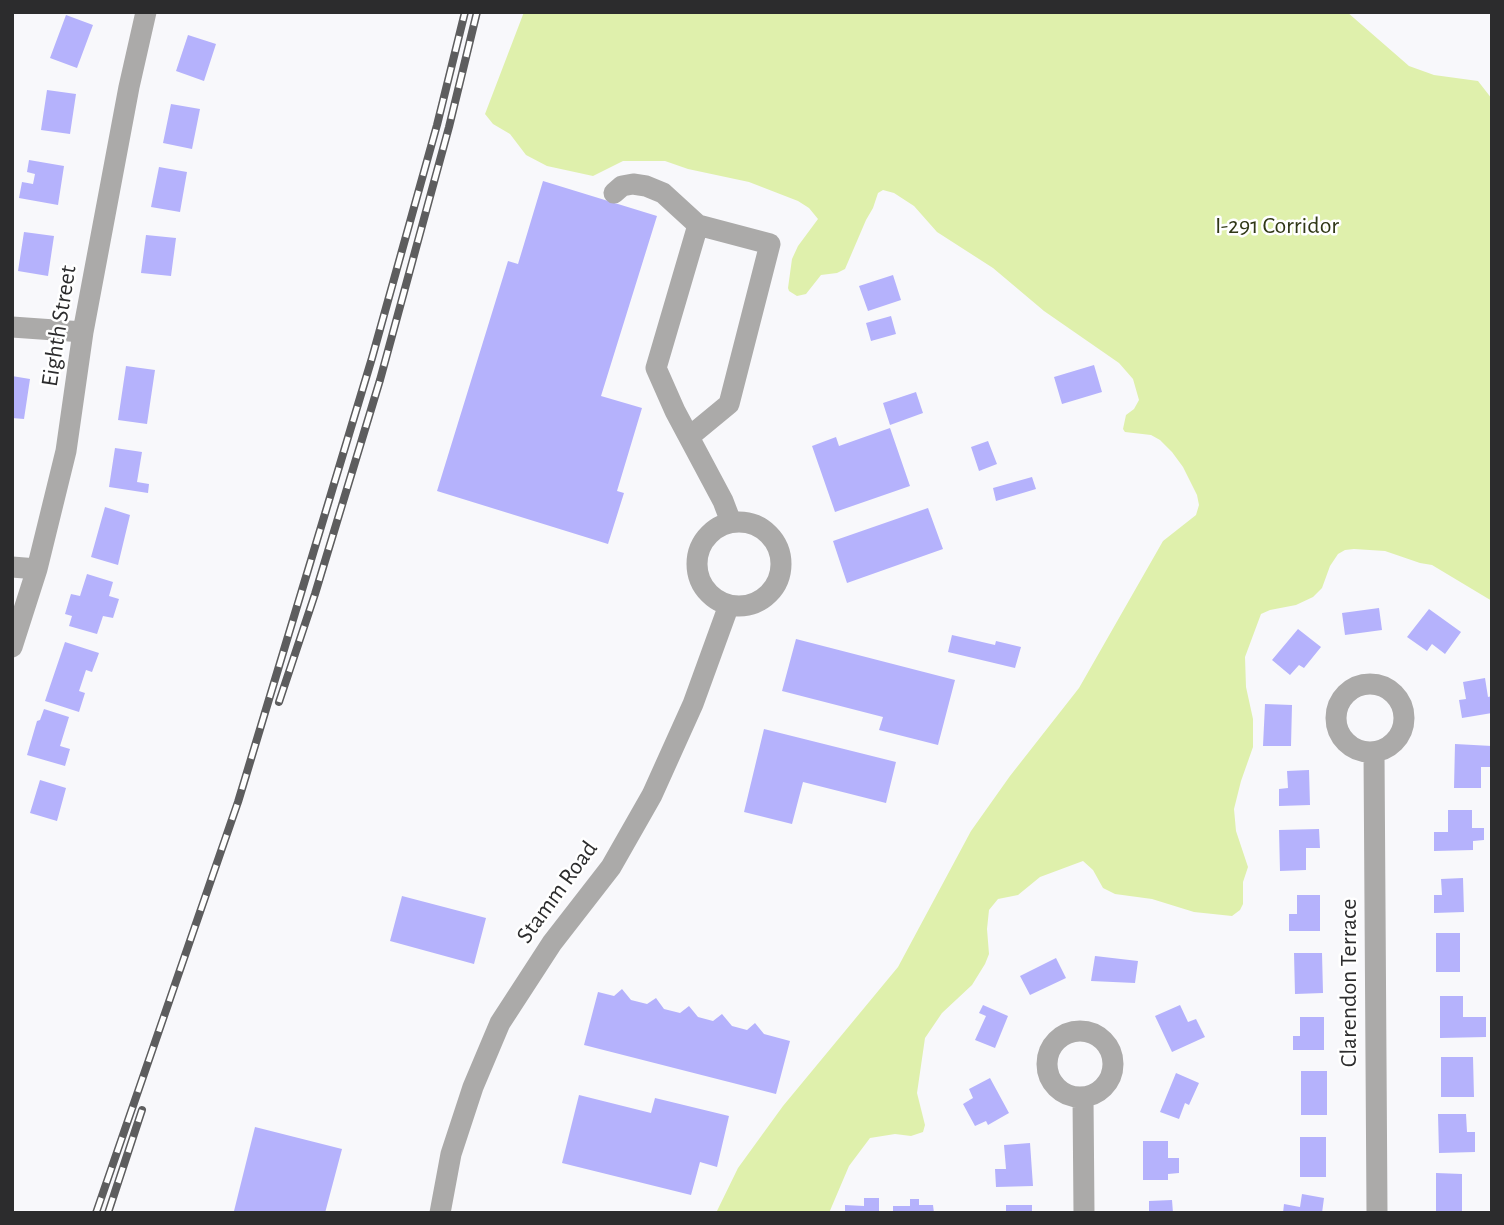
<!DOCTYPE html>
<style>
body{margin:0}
#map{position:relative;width:1504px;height:1225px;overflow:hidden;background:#f8f8fb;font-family:"Alegreya Sans",sans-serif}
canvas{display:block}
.frame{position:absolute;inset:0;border:14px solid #2c2c2d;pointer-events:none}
</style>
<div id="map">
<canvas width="1504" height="1225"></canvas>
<div class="frame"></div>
</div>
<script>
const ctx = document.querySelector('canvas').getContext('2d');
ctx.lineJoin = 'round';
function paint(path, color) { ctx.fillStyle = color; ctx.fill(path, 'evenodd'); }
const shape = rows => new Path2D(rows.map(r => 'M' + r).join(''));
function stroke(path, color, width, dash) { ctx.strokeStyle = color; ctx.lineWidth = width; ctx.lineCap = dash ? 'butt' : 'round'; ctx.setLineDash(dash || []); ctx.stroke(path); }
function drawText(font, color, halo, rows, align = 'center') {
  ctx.font = font + ' "Alegreya Sans",sans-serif'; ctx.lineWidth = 5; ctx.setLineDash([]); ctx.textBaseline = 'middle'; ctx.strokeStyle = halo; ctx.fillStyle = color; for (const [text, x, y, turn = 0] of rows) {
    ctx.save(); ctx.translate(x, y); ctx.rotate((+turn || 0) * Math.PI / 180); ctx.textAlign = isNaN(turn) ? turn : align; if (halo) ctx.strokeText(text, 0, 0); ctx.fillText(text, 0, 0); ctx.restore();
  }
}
paint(shape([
 [524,12,1347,12,1409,66,1434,75,1478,81,1492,99,1492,601,1432,565,1420,563,1385,551,1354,549,1345,550,1338,554,1330,566,1322,588,1313,597,1296,605,1270,610,1261,614,1245,657,1246,687,1253,719,1253,747,1241,781,1234,809,1236,831,1248,867,1243,882,1243,904,1240,910,1232,916,1194,912,1152,899,1115,894,1103,888,1093,870,1083,861,1040,877,1018,895,998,899,989,910,987,929,989,954,985,964,972,985,942,1013,925,1038,917,1093,925,1125,923,1132,911,1136,895,1134,870,1138,849,1166,829,1213,716,1213,738,1168,783,1106,898,967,971,831,1010,776,1079,688,1163,541,1196,515,1199,505,1197,495,1183,467,1172,452,1160,440,1151,435,1125,432,1123,429,1126,415,1134,409,1139,400,1133,379,1119,363,1044,311,993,268,937,232,914,206,894,193,883,190,878,193,873,208,866,220,845,269,837,273,821,275,806,294,797,296,789,291,788,288,792,259,798,246,818,219,809,208,798,201,749,182,688,169,665,161,623,161,593,176,547,166,526,155,510,134,493,124,485,114]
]), '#dff0ac');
paint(shape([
 [66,15,93,25,77,68,50,58],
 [188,35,216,44,204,81,176,71],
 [47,90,76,94,70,134,41,130],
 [171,104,200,109,192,149,163,143],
 [29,160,64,166,58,205,19,198,22,182,33,184,35,174,27,172],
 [159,167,187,172,180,212,151,207],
 [543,181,657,216,601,396,642,408,617,491,624,493,608,544,437,491,508,261,518,264],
 [24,232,54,236,48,276,18,271],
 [146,235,176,238,171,276,141,273],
 [893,275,901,300,868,311,859,286],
 [891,316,896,334,871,341,866,323],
 [1094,365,1102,392,1062,404,1054,377],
 [126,366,155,370,147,424,118,420],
 [12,376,30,379,24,419,12,418],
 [916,392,923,413,890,425,883,403],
 [890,428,910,486,835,512,812,446,836,437,839,446],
 [988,441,997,464,979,471,971,447],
 [115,448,142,452,137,482,149,484,148,493,109,487],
 [1032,477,1036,489,996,501,993,488],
 [105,507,130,515,118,565,91,557],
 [928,508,943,549,847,583,833,541],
 [87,574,113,582,109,596,119,599,113,618,103,616,97,634,69,626,72,616,65,614,71,594,80,596],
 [1379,608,1382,630,1345,635,1342,613],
 [1429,609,1461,632,1445,654,1432,644,1427,651,1407,637],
 [1298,629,1321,647,1304,668,1299,665,1290,675,1272,660],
 [952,635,995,645,996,641,1021,647,1015,668,948,652],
 [796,639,955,680,938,745,879,730,883,717,782,691],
 [65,642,99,653,92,672,86,670,79,691,85,693,79,712,45,701],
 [1485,678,1488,697,1492,696,1492,713,1462,718,1459,700,1466,699,1463,682],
 [1265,704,1292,705,1291,746,1263,746],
 [44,709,69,717,60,746,70,749,65,766,27,755,37,721,40,720],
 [764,729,896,762,886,803,803,782,792,824,744,812],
 [1455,744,1492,746,1492,767,1481,767,1481,788,1454,788],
 [1309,770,1310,805,1279,806,1279,789,1288,788,1287,771],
 [40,780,66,788,57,821,30,813],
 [1448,810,1472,810,1472,828,1484,828,1484,840,1473,841,1473,850,1434,851,1434,832,1448,832],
 [1319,829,1320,848,1306,848,1306,870,1280,871,1279,830],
 [1463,878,1464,912,1434,913,1434,895,1442,895,1441,879],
 [1297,895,1320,895,1320,931,1289,931,1289,914,1297,914],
 [402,896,486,918,474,964,390,941],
 [1436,933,1460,933,1460,972,1436,972],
 [1294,953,1322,953,1323,993,1295,994],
 [1095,956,1138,961,1135,983,1091,981],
 [1056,958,1066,978,1030,995,1020,976],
 [622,989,631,1000,647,1004,656,998,664,1009,680,1013,689,1006,698,1017,713,1021,722,1014,732,1026,747,1030,755,1023,764,1034,790,1041,776,1094,584,1045,598,992,614,996],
 [1440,996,1463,996,1463,1017,1486,1017,1486,1037,1440,1038],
 [983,1005,1008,1016,995,1048,975,1040,986,1016,979,1013],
 [1180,1005,1188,1022,1196,1019,1205,1037,1172,1052,1155,1016],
 [1300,1017,1324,1017,1324,1050,1293,1050,1293,1036,1300,1036],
 [1441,1057,1473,1057,1474,1097,1441,1097],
 [1301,1071,1327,1071,1327,1115,1301,1115],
 [1176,1073,1199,1083,1189,1105,1185,1103,1179,1119,1160,1112],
 [990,1078,1009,1113,988,1125,986,1121,975,1126,963,1104,973,1098,969,1089],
 [579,1095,651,1113,655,1098,729,1116,717,1167,700,1162,691,1195,562,1163],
 [1438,1114,1466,1114,1467,1132,1475,1132,1475,1152,1439,1153],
 [255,1127,342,1149,325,1213,234,1211],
 [1300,1137,1326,1137,1326,1177,1300,1177],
 [1143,1141,1168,1141,1168,1158,1179,1158,1179,1173,1168,1174,1168,1180,1143,1180],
 [1030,1143,1033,1186,996,1187,995,1169,1006,1169,1004,1145],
 [1436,1173,1462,1174,1462,1213,1436,1213],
 [1302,1194,1324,1198,1322,1213,1283,1213,1284,1204,1300,1207],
 [864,1198,879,1198,879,1213,845,1213,845,1205,864,1206],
 [910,1199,919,1199,919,1205,933,1205,934,1213,893,1213,893,1206,910,1206],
 [1172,1200,1173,1213,1149,1213,1149,1201],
 [1006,1205,1032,1205,1032,1213,1006,1213]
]), '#b5b2fc');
stroke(shape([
 [614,193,622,186,633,184,646,186,663,193,698,225,770,244,729,404,689,437],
 [698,225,656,368,675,411,723,501,731,522],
 [12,327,83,332],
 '697 564a42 42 0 1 1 84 0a42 42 0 1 1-84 0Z',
 [12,567,37,569],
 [12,647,37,569,66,451,83,332,129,87,146,12],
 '1336 718a34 34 0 1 1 68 0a34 34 0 1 1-68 0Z',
 [1374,752,1377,1213],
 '1047 1064a33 33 0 1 1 66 0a33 33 0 1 1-66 0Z',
 [1083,1097,1084,1213],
 [440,1213,451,1154,473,1087,500,1023,552,943,611,867,652,795,693,704,729,605]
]), '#abaaa9', 21);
const rail = shape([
 [279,702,315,594,380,380,449,127,477,12],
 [96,1213,238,802,372,358,437,125,465,12],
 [108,1213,142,1110]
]);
stroke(rail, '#5d5d5e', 8);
stroke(rail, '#fff', 5, [16]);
drawText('24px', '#303816', '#fff', [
 ["I-291 Corridor",1277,226]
]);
drawText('24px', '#2c2c2d', '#fff', [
 ["Eighth Street",59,326,-81],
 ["Stamm Road",557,892,-54],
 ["Clarendon Terrace",1349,983,-90]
]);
</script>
